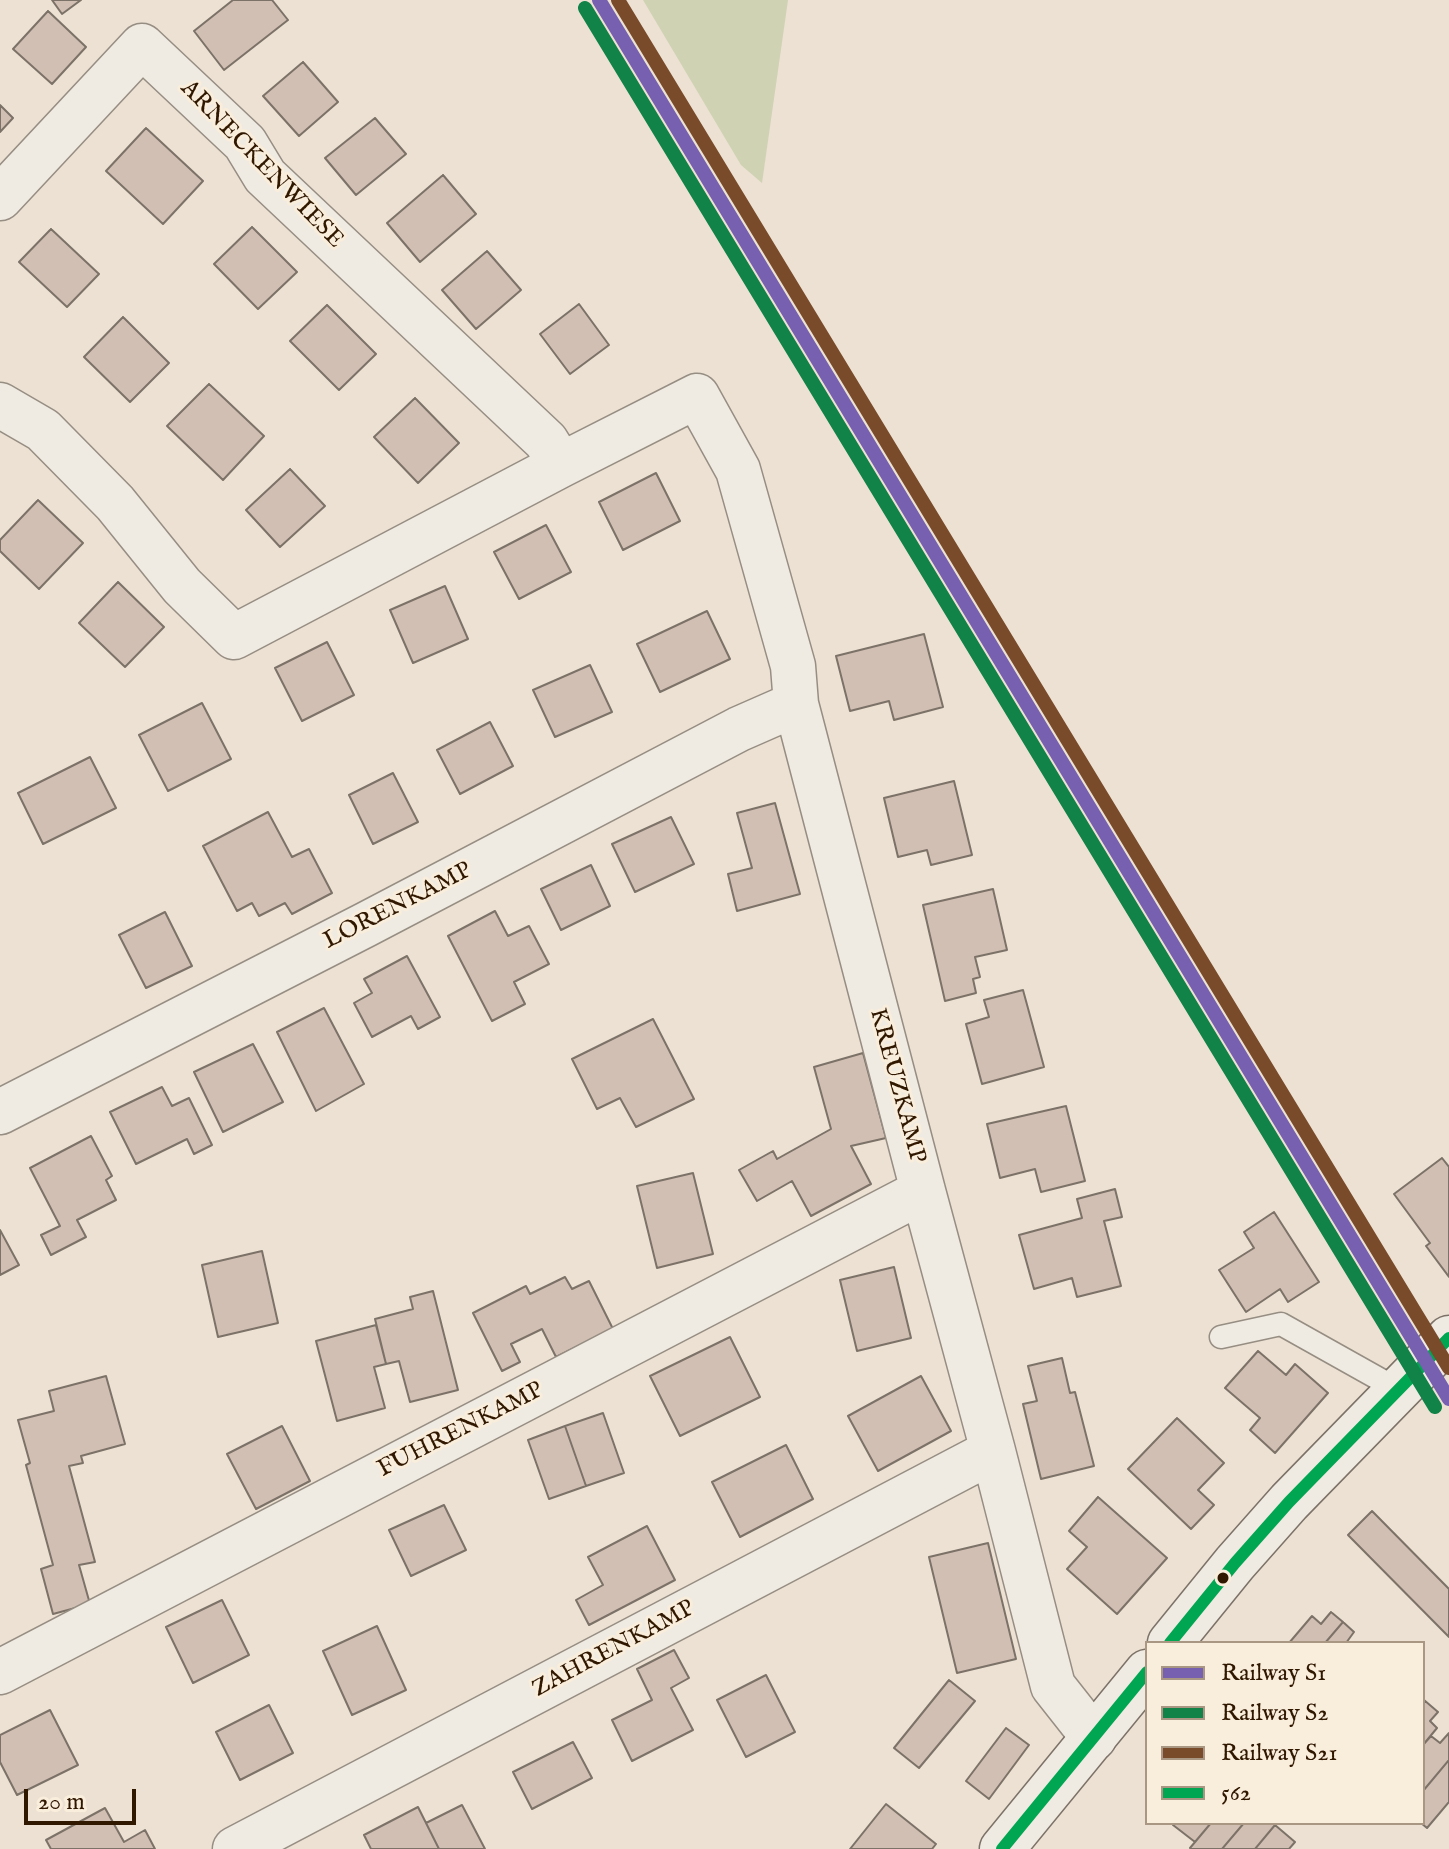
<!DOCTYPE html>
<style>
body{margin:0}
#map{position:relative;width:1449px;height:1849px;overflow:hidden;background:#ece1d2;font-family:"IM FELL English",serif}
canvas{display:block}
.legend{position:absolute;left:1145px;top:1641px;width:280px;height:184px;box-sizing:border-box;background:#f9eddb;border:2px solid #a99783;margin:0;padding:10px 14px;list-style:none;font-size:24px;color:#301700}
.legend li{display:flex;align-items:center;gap:16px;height:40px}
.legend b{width:40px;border:2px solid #a99783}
.scale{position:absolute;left:24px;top:1789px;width:112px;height:36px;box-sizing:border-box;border:4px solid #301700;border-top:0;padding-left:10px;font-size:24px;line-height:28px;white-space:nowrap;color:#301700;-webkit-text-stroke:6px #f9eddb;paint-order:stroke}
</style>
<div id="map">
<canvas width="1449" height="1849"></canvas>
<ul class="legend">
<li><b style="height:10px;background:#7760b0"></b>Railway S1</li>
<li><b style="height:10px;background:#118349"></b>Railway S2</li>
<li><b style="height:10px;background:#7a4b2a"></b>Railway S21</li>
<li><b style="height:10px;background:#00a651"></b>562</li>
</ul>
<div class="scale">20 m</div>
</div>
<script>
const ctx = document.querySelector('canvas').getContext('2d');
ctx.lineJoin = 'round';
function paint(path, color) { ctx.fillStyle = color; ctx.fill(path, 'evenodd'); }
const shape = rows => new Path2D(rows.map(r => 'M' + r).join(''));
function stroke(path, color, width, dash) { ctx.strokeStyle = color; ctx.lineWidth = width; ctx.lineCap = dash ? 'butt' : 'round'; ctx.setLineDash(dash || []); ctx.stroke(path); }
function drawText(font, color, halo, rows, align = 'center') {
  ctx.font = font + ' "IM FELL English",serif'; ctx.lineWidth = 6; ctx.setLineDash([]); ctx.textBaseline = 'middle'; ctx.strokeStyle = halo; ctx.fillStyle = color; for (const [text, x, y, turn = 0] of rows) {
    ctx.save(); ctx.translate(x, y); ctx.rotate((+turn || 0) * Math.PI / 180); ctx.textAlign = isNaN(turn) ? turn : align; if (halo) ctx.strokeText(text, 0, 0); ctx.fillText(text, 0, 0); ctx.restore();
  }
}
paint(shape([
 [643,0,788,0,762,183,741,165]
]), '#cfd2b3');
const building = shape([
 [52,0,81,0,62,14,52,0],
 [233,0,272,0,288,20,224,70,194,31,233,0],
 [48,11,86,47,52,84,13,49,48,11],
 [303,62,338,102,299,136,263,96,303,62],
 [0,105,13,118,0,132,0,105],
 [375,118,406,154,356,195,325,158,375,118],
 [146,128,203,181,163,224,106,171,146,128],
 [443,175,476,214,420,262,387,223,443,175],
 [252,227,297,272,258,309,214,264,252,227],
 [51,229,99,274,67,307,19,262,51,229],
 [487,251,521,290,476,329,442,290,487,251],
 [579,304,609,345,570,374,540,334,579,304],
 [327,305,376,354,339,390,290,341,327,305],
 [123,317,169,363,130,402,84,357,123,317],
 [209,384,264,436,223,480,167,426,209,384],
 [415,398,459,443,418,483,374,437,415,398],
 [290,469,325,506,280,547,246,510,290,469],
 [656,473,680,521,623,550,599,502,656,473],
 [38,500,83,543,39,589,0,551,0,540,38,500],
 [546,525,571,572,519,599,494,552,546,525],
 [118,582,164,627,125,667,79,623,118,582],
 [445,586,468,639,413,663,390,610,445,586],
 [707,611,730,659,660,692,637,644,707,611],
 [924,634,943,707,894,720,889,701,850,711,836,656,924,634],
 [327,642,354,695,302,721,275,668,327,642],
 [590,665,612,712,555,737,533,690,590,665],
 [202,703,231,759,168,791,139,735,202,703],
 [490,722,513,766,460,794,437,750,490,722],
 [90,757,116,808,43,844,18,793,90,757],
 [393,773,418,822,373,844,349,795,393,773],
 [954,781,972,855,931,865,927,850,898,857,884,798,954,781],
 [775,803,800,894,737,911,728,874,752,868,737,813,775,803],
 [268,812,292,857,309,849,332,893,292,914,285,903,259,916,252,903,237,911,203,846,268,812],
 [671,817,694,864,635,892,612,844,671,817],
 [591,865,610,906,561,930,541,889,591,865],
 [993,889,1007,950,975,957,980,977,973,979,976,993,945,1001,923,905,993,889],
 [495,911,508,936,529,926,549,964,514,982,525,1004,492,1021,448,936,495,911],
 [165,912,192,966,146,988,119,935,165,912],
 [407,956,440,1017,418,1029,411,1016,372,1037,354,1003,372,993,364,979,407,956],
 [1023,990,1044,1067,982,1084,966,1024,989,1017,984,1000,1023,990],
 [324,1008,364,1084,316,1111,277,1032,324,1008],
 [653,1019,694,1099,636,1127,620,1098,597,1109,572,1059,653,1019],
 [253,1044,283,1102,223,1132,194,1072,253,1044],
 [863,1053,886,1138,851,1146,871,1184,811,1216,792,1181,757,1201,739,1170,773,1151,777,1159,831,1129,814,1067,863,1053],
 [162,1087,172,1106,189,1098,212,1145,194,1154,187,1139,136,1164,110,1112,162,1087],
 [1066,1106,1085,1181,1041,1192,1035,1169,1000,1178,987,1124,1066,1106],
 [91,1136,112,1176,106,1180,116,1200,77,1220,86,1237,51,1255,41,1235,60,1226,30,1168,91,1136],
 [1442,1158,1449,1167,1449,1277,1426,1246,1430,1243,1394,1194,1442,1158],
 [693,1173,713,1254,657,1268,637,1186,693,1173],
 [1115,1189,1122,1217,1104,1221,1121,1286,1077,1297,1072,1278,1034,1289,1019,1235,1082,1218,1077,1199,1115,1189],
 [1274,1212,1319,1282,1288,1302,1280,1289,1246,1312,1219,1270,1254,1248,1244,1232,1274,1212],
 [0,1230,19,1265,0,1275,0,1230],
 [262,1251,278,1323,218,1337,202,1265,262,1251],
 [894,1267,911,1338,857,1351,840,1280,894,1267],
 [565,1277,572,1289,589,1281,613,1329,556,1357,542,1329,511,1344,520,1362,502,1371,473,1313,526,1286,530,1294,565,1277],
 [433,1291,458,1390,410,1402,399,1361,386,1364,375,1319,413,1309,410,1297,433,1291],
 [376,1325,386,1364,374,1367,385,1408,337,1421,316,1341,376,1325],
 [730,1337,760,1397,680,1436,650,1376,730,1337],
 [1258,1351,1286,1375,1295,1364,1328,1393,1275,1453,1250,1430,1260,1418,1225,1388,1258,1351],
 [1062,1358,1070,1393,1075,1392,1094,1466,1041,1479,1023,1404,1037,1401,1028,1366,1062,1358],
 [106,1376,125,1444,81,1456,83,1463,69,1466,95,1562,79,1565,90,1604,53,1614,41,1569,53,1565,26,1465,30,1463,18,1420,54,1411,49,1391,106,1376],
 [921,1376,951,1431,878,1471,848,1416,921,1376],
 [603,1413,624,1473,586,1486,565,1426,603,1413],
 [1177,1418,1224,1463,1198,1490,1214,1505,1191,1529,1128,1469,1177,1418],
 [282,1426,310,1481,256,1509,227,1454,282,1426],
 [565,1426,586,1486,549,1499,528,1440,565,1426],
 [786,1445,813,1499,740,1537,712,1482,786,1445],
 [1098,1497,1167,1558,1117,1614,1067,1569,1087,1547,1069,1531,1098,1497],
 [444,1505,466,1550,411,1576,389,1530,444,1505],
 [1372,1511,1449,1589,1449,1637,1348,1535,1372,1511],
 [647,1526,675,1580,589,1625,576,1600,603,1585,588,1557,647,1526],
 [988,1543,1016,1659,957,1673,929,1557,988,1543],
 [222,1600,249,1655,193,1683,166,1627,222,1600],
 [1331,1612,1343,1622,1325,1643,1289,1643,1312,1616,1321,1624,1331,1612],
 [1343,1622,1354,1632,1346,1643,1325,1643,1343,1622],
 [377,1626,406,1690,352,1715,323,1651,377,1626],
 [674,1650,689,1678,671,1688,693,1730,632,1761,612,1720,652,1700,637,1669,674,1650],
 [766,1675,795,1732,746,1757,717,1700,766,1675],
 [949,1680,975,1701,919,1768,894,1748,949,1680],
 [1424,1700,1438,1712,1430,1721,1437,1728,1423,1745,1424,1700],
 [269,1705,293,1753,240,1780,216,1732,269,1705],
 [50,1710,78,1765,17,1795,0,1762,0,1735,50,1710],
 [1006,1728,1029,1745,989,1799,966,1781,1006,1728],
 [1449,1733,1449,1760,1423,1791,1423,1745,1431,1736,1440,1743,1449,1733],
 [573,1742,592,1778,532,1809,513,1772,573,1742],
 [1449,1760,1449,1802,1427,1828,1421,1823,1423,1823,1423,1791,1449,1760],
 [886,1804,936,1844,932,1849,850,1849,886,1804],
 [462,1805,485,1849,439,1849,426,1823,462,1805],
 [418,1807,439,1849,371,1849,364,1835,418,1807],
 [105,1808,124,1842,145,1830,155,1849,51,1849,46,1840,105,1808],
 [1175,1823,1211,1823,1195,1842,1173,1825,1175,1823],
 [1211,1823,1244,1823,1222,1849,1191,1849,1190,1848,1211,1823],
 [1244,1823,1272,1823,1275,1825,1255,1849,1222,1849,1244,1823],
 [1275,1825,1295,1842,1289,1849,1255,1849,1275,1825]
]);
paint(building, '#d2bfb4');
stroke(building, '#7c7267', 2);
const service = shape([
 [1221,1337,1281,1324,1397,1389]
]);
const minor = shape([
 [0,198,142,46,245,143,265,176,546,441,561,465],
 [0,405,43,430,115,503,182,586,234,637,561,465,697,396,738,470,793,666,796,704,923,1191,993,1451,1053,1686,1094,1738],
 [0,1112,365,925,739,729,796,704],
 [0,1672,923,1191],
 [235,1849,993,1451]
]);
const secondary = shape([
 [1170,1643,1235,1563,1289,1502,1449,1338],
 [1002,1849,1147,1672]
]);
stroke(service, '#978e83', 25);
stroke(minor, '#978e83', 47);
stroke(secondary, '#7c7267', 47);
stroke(service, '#efeae2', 22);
stroke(minor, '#efeae2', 44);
stroke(secondary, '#efeae2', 44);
stroke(shape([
 [1170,1643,1235,1563,1289,1502,1449,1338],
 [1002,1849,1147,1672]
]), '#00a651', 12);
stroke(shape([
 [599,0,1449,1399]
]), '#7760b0', 14);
stroke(shape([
 [585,8,1435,1407]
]), '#118349', 14);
stroke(shape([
 [618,0,1449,1368]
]), '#7a4b2a', 14);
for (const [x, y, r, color] of [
 [1223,1578,7,"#301700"]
]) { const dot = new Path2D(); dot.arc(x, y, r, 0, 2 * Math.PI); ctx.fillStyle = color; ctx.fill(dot); stroke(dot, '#f9eddb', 3); }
drawText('24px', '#301700', '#f9eddb', [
 ["ARNECKENWIESE",261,165,46],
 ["LORENKAMP",398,907,-27],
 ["KREUZKAMP",896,1086,75],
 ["FUHRENKAMP",461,1431,-27],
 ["ZAHRENKAMP",614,1650,-28]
]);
</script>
